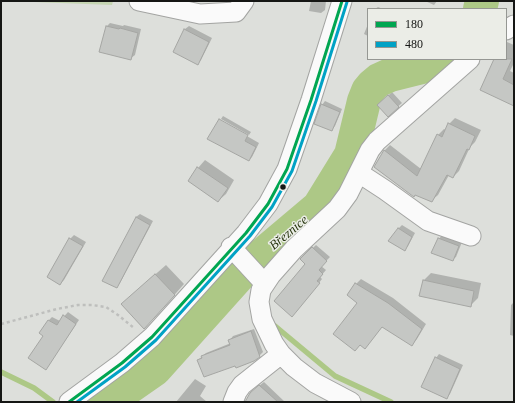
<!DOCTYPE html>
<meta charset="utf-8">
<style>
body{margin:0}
#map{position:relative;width:515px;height:403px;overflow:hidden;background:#dddfdb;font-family:Georgia,serif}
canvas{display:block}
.frame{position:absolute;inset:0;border:2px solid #151614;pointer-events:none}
.legend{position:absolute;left:367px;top:8px;width:140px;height:52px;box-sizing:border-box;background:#ebede7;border:1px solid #959793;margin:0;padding:5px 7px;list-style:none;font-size:12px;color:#151614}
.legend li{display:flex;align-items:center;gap:8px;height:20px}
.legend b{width:20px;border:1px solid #959793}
</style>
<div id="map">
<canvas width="515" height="403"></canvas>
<div class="frame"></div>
<ul class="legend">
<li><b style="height:5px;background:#00a651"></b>180</li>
<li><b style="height:5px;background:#01a2c5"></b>480</li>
</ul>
</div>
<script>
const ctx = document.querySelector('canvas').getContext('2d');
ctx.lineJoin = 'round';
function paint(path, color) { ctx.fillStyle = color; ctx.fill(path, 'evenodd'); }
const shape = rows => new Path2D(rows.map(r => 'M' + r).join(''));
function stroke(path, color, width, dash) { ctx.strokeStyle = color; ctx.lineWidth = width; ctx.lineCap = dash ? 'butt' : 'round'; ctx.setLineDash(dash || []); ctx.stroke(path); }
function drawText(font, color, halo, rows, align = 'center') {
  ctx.font = font + ' Georgia,serif'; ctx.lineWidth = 3; ctx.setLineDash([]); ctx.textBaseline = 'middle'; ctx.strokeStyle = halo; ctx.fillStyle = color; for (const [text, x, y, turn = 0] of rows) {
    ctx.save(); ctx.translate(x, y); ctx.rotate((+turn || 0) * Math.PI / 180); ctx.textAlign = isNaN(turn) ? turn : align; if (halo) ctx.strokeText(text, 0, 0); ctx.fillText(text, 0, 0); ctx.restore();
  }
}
paint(shape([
 [8,1,113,1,112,5]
]), '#c5d5b2');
paint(shape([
 [311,1,326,1,325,10,321,13,309,11],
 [425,1,437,1,434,5],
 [378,7,383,9,375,9],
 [110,23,123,26,124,25,141,29,135,55,131,58,106,27],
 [368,24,368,36,364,34],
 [189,26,212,38,201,60,198,63,174,51,185,29],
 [507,42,514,45,514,63,510,71,514,73,514,105,481,89,495,59,506,59],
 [392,92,402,103,388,115,378,105],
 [325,101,342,109,335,126,331,130,322,105],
 [223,116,251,132,249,135,221,119],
 [455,118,481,130,475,142,470,147,459,171,453,177,449,175,438,195,431,201,384,151,390,145,421,169,438,135,444,129,446,130,449,124],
 [219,120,259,143,252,157,249,160],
 [205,160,234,180,226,194,218,201,189,181,198,168],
 [140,214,153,221,120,283,116,287,136,217],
 [514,217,514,239,513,239],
 [402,225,415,233,408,246,404,250,398,229],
 [74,235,86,242,64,280,60,284,48,276,70,239],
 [442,235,462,242,456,257,452,260,439,239],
 [316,245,330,257,321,266,326,270,320,277,322,279,296,312,307,264,301,259],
 [166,265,184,284,155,317,133,294],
 [431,273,481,283,478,298,470,306,424,280],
 [361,279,393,298,426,324,417,339,412,345,382,327,365,348,356,284],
 [514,302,514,336,510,335,511,305],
 [68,312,79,320,46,369,45,336,49,320,52,317,60,321],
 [254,329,263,352,259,356,235,365,198,360,206,353,231,343,230,340,233,336],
 [439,354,463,365,450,394,447,397,436,358],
 [195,379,206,386,200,396,207,402,176,402],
 [264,382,285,402,246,402,255,389]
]), '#0003');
stroke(shape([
 [242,272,246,287],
 [275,326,335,376,391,402],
 [1,372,34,388,53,402]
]), '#adc886', 5.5);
stroke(shape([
 [480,9,482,1],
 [105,402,125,390,155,369,242,272,319,207,351,155,364,101,368,91,373,85,379,80,390,75,438,63,445,59]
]), '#adc886', 34);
const building = shape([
 [106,26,119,29,120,28,138,33,131,60,99,52,106,26],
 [184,29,209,42,198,65,173,52,184,29],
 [494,59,512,59,503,79,514,85,514,106,480,90,494,59],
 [388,95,399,107,388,117,377,105,388,95],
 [321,104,340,112,332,131,314,124,321,104],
 [219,119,248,135,245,141,256,147,249,161,207,139,219,119],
 [448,123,475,136,469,150,467,149,453,178,447,175,432,202,415,195,414,197,374,167,384,150,417,176,437,134,442,137,448,123],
 [197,167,228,188,218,202,188,181,197,167],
 [136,217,150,225,117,288,102,281,136,217],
 [398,228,412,237,405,251,388,241,398,228],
 [69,238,83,246,60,285,47,277,69,238],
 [438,238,459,246,453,261,431,253,438,238],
 [312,247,327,261,319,270,323,274,317,281,320,283,292,317,274,301,305,264,300,259,312,247],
 [155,274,175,295,144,329,121,304,155,274],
 [423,280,474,291,471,307,419,296,423,280],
 [355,283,388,303,422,329,412,346,382,327,365,349,360,345,355,351,333,334,357,303,347,295,355,283],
 [63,315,76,324,46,370,28,358,43,336,39,333,48,320,57,325,63,315],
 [251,331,260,357,254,361,236,368,235,366,204,377,197,360,202,358,201,356,230,345,228,340,251,331],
 [435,357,460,369,447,399,421,387,435,357],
 [259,385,278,402,245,402,250,393,259,385]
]);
paint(building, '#c5c7c4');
stroke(building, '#a5a6a3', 1);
const minor = shape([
 [139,1,200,14,236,12,244,1],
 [506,30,514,25],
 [359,173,385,190,428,221,471,236],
 [231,247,265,284],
 [69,402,122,363,152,337,246,233,268,204,287,169,311,100,342,1],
 [233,402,237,392,242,385,281,354],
 [351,402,315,383,294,367,281,354,274,344,262,319,259,302,261,290,271,275,294,249,337,209,348,194,370,150,377,141,470,59]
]);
stroke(minor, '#a3a4a2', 21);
stroke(shape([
 [1,324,57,309,78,305,92,305,106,307,118,315,134,328]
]), '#bebfbd', 2.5, [3, 3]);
stroke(minor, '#fafafa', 19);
stroke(shape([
 [69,402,122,363,152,337,246,233,268,204,287,169,311,100,342,1]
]), '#00a651', 3);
stroke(shape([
 [77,402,125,367,156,340,250,236,272,207,292,171,316,101,347,2]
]), '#01a2c5', 3);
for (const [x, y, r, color] of [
 [283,187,3.5,"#151614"]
]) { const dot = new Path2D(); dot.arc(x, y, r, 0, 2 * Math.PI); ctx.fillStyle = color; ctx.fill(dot); stroke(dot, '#ebede7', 1.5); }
drawText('italic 13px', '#293711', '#ebede7', [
 ["Březnice",289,233,-40]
]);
</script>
